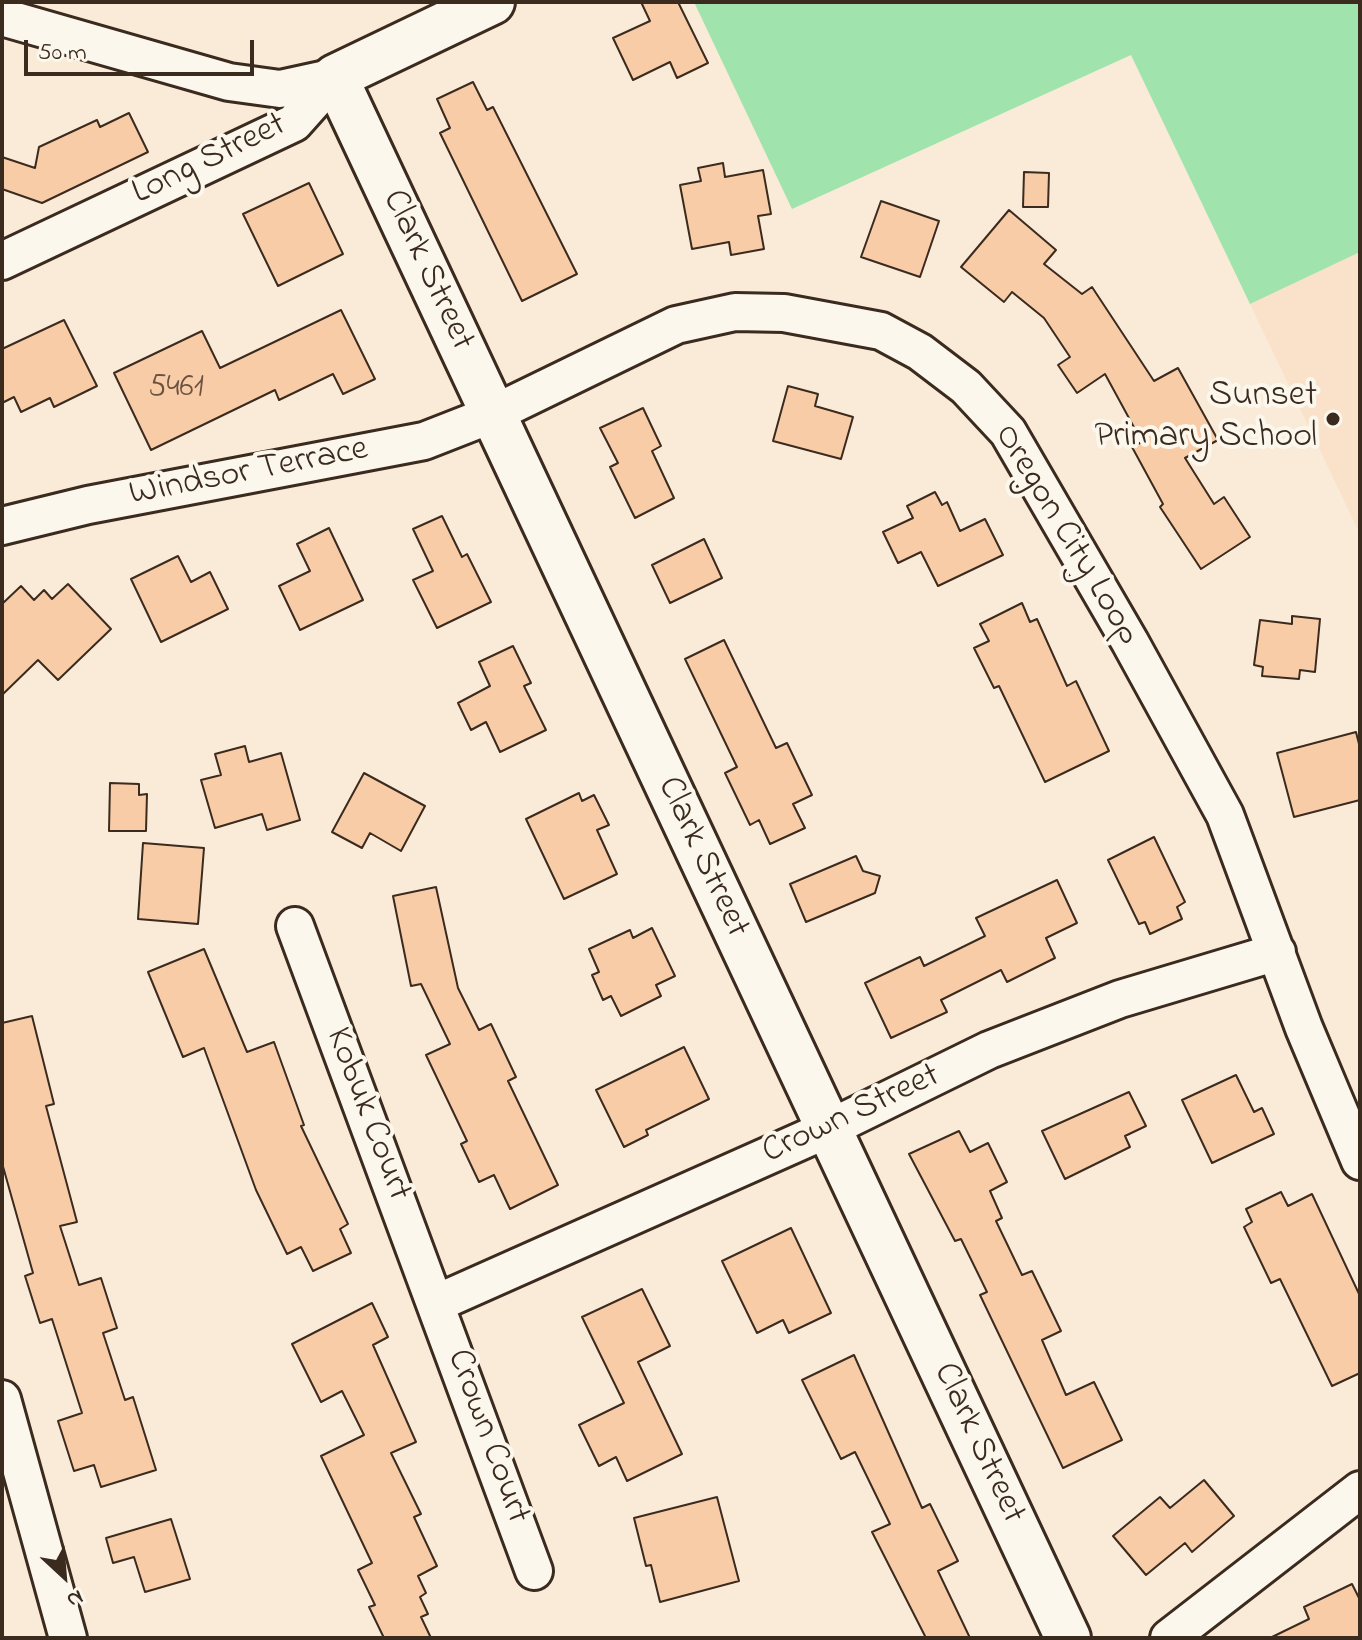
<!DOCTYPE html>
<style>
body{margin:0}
#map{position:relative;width:1362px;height:1640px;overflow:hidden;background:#faead8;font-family:"Indie Flower",sans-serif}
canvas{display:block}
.frame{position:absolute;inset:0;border:4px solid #3b2a1e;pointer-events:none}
.north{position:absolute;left:24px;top:1536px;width:80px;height:80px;-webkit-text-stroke:6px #fbf7ec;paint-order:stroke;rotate:154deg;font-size:22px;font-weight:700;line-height:32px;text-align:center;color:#3b2a1e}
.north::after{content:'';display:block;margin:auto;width:28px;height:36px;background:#3b2a1e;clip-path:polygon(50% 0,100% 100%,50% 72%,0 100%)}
.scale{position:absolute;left:24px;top:40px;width:230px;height:36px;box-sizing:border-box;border:4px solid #3b2a1e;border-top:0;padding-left:10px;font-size:24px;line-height:28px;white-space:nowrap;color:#3b2a1e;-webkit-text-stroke:6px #fbf7ec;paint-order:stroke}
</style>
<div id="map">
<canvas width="1362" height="1640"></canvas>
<div class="frame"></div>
<div class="north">N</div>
<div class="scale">50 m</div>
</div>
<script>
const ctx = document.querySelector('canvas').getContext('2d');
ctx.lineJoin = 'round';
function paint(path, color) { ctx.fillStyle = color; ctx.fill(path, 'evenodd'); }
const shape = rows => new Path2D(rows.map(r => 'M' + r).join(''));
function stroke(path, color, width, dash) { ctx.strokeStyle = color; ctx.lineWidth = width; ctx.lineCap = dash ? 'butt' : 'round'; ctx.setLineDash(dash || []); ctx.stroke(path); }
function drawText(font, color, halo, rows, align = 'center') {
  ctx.font = font + ' "Indie Flower",sans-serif'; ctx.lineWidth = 8; ctx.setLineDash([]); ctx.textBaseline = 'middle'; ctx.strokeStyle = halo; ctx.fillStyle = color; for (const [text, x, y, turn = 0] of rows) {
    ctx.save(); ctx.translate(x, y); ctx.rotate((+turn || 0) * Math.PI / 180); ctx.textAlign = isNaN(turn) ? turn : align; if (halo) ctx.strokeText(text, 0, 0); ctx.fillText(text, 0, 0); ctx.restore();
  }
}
paint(shape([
 [1360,252,1360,534,1250,304]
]), '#fae1ca');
paint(shape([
 [694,2,1360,2,1360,252,1250,304,1131,55,792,209]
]), '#a1e3ad');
const building = shape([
 [641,2,678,2,708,63,677,78,670,62,633,80,613,38,650,21,641,2],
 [473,82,487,110,493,107,577,274,522,301,440,133,450,128,437,99,473,82],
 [129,113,148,152,42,203,2,189,2,157,35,168,39,147,97,120,100,127,129,113],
 [723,163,725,177,763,170,771,214,758,216,764,249,731,255,729,242,692,249,680,185,701,181,698,168,723,163],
 [1024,172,1049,173,1048,207,1023,207,1024,172],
 [309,183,343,254,278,286,243,214,309,183],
 [881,201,939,221,920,277,861,257,881,201],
 [1009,210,1056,250,1044,264,1082,294,1092,287,1154,381,1178,368,1218,440,1185,458,1214,504,1224,497,1250,537,1201,569,1160,507,1163,504,1132,447,1142,442,1105,374,1077,393,1058,365,1070,357,1044,318,1012,292,1004,302,961,267,1009,210],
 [341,310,375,379,343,394,333,374,279,400,275,390,151,450,114,373,202,331,220,368,341,310],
 [64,320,97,386,54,407,50,398,21,412,14,397,2,403,2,349,64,320],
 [788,386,818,394,815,406,853,417,841,459,773,441,788,386],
 [643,408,661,446,652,451,674,498,635,518,610,467,618,463,600,428,643,408],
 [935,492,942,505,947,502,960,531,985,519,1003,555,938,586,921,552,898,563,883,532,913,518,907,506,935,492],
 [442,516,462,557,467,554,491,602,437,628,413,580,433,571,413,529,442,516],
 [329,528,363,600,300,630,279,586,310,571,297,544,329,528],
 [704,539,722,578,670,603,652,565,704,539],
 [178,556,191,582,210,572,228,609,161,642,131,579,178,556],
 [68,584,111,629,58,680,38,660,2,695,2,604,21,586,34,600,44,590,52,599,68,584],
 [1022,603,1030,622,1037,619,1067,686,1076,681,1109,751,1045,782,999,686,994,688,974,648,989,641,980,624,1022,603],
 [1292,616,1320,619,1315,672,1300,670,1299,679,1262,676,1263,667,1254,665,1260,620,1292,624,1292,616],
 [724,640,776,748,787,743,812,795,793,804,805,828,770,844,759,820,750,825,725,773,737,767,685,659,724,640],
 [513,646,531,683,524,686,546,730,500,752,486,722,471,730,458,703,490,686,479,662,513,646],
 [1356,732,1360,748,1360,800,1294,817,1277,753,1356,732],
 [245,746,249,762,281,753,300,820,267,830,262,814,215,828,201,780,221,775,215,754,245,746],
 [364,773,425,806,401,851,370,833,362,848,332,832,364,773],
 [110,783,139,784,139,795,147,794,146,831,109,831,110,783],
 [579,793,582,801,594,795,609,825,597,830,617,874,564,899,526,819,579,793],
 [1154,837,1185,902,1177,907,1182,919,1150,934,1145,922,1139,924,1108,860,1154,837],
 [143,843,204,848,198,924,138,919,143,843],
 [856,856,863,871,880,876,875,893,806,922,790,884,856,856],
 [1057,880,1077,923,1046,938,1055,958,1007,982,1001,970,941,1000,947,1012,891,1038,865,983,920,957,924,966,985,936,976,918,1057,880],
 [436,887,458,988,479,1030,491,1024,516,1077,508,1081,558,1185,510,1209,494,1175,479,1182,461,1144,467,1141,426,1055,450,1044,421,984,411,986,393,896,436,887],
 [652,928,675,976,656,985,661,996,621,1016,611,996,603,1000,592,975,599,972,589,949,630,930,633,938,652,928],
 [204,949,247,1052,274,1042,304,1125,301,1126,348,1224,340,1229,351,1253,313,1271,301,1247,287,1254,256,1190,204,1048,183,1057,148,972,204,949],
 [32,1016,54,1104,46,1106,77,1222,60,1226,79,1285,101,1278,117,1328,103,1333,125,1400,133,1397,156,1470,101,1487,94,1465,74,1471,58,1421,82,1413,52,1319,40,1323,25,1276,33,1273,2,1163,2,1023,32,1016],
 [684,1047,709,1099,646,1130,648,1135,624,1147,596,1090,684,1047],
 [1236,1075,1254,1112,1262,1108,1274,1134,1212,1163,1182,1100,1236,1075],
 [1129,1092,1146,1126,1125,1136,1130,1147,1065,1179,1042,1131,1129,1092],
 [959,1131,970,1152,988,1143,1007,1182,990,1191,1002,1218,996,1221,1022,1275,1032,1271,1061,1331,1042,1340,1066,1395,1094,1382,1122,1440,1063,1468,980,1295,987,1292,961,1239,955,1241,909,1154,959,1131],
 [1281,1192,1288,1206,1312,1194,1360,1296,1360,1373,1332,1386,1280,1279,1271,1283,1244,1227,1252,1222,1246,1209,1281,1192],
 [791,1228,831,1313,789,1333,783,1320,757,1333,722,1261,791,1228],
 [642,1289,670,1346,638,1362,682,1454,627,1481,616,1457,599,1466,579,1425,624,1403,582,1317,642,1289],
 [372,1303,388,1337,373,1345,416,1442,391,1453,421,1514,414,1517,437,1566,418,1576,426,1593,420,1597,428,1614,421,1617,431,1638,384,1638,369,1607,375,1605,358,1570,372,1563,321,1456,364,1435,342,1391,321,1402,292,1344,372,1303],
 [854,1355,922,1508,930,1504,958,1561,938,1571,970,1638,926,1638,872,1532,890,1524,855,1452,841,1459,802,1380,854,1355],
 [1204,1480,1234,1516,1192,1552,1185,1543,1146,1575,1113,1536,1160,1497,1170,1508,1204,1480],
 [717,1497,739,1581,660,1602,651,1565,646,1566,634,1518,717,1497],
 [171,1519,190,1579,145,1592,134,1557,113,1563,106,1538,171,1519],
 [1352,1584,1360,1600,1360,1638,1270,1638,1309,1619,1304,1607,1352,1584]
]);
paint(building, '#f9cca8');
stroke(building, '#3b2a1e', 2);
const minor = shape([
 [2,17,229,82,280,89,335,77],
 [2,261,294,123,335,77],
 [2,526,88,505,424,441,493,414,676,325,735,312,784,313,881,331,920,352,966,387,1008,432,1130,642,1225,815,1304,1028,1360,1161],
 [295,926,534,1571],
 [437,1303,828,1129,989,1050,1120,999,1277,952],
 [2,1399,68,1638],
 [1169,1638,1360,1490]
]);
const tertiary = shape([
 [492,2,335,77,1068,1638]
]);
stroke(minor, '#3b2a1e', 42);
stroke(tertiary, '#3b2a1e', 50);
stroke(minor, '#fbf7ec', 36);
stroke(tertiary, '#fbf7ec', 44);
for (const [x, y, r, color] of [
 [1333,419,8,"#3b2a1e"]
]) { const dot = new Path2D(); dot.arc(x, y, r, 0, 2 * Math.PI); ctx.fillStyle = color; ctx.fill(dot); stroke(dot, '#fbf7ec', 3); }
drawText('32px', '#6a5240', null, [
 ["5461",176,390]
]);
drawText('36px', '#3b2a1e', '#fbf7ec', [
 ["Long Street",210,161,-26],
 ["Clark Street",426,271,65],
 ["Windsor Terrace",249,474,-11],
 ["Oregon City Loop",1065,536,59],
 ["Clark Street",701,858,65],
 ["Kobuk Court",366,1115,69],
 ["Crown Street",852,1116,-25],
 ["Crown Court",486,1437,70],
 ["Clark Street",977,1444,65]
]);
drawText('36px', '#3b2a1e', '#fbf7ec', [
 ["Sunset",1317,398],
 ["Primary School",1317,439]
], 'right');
</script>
